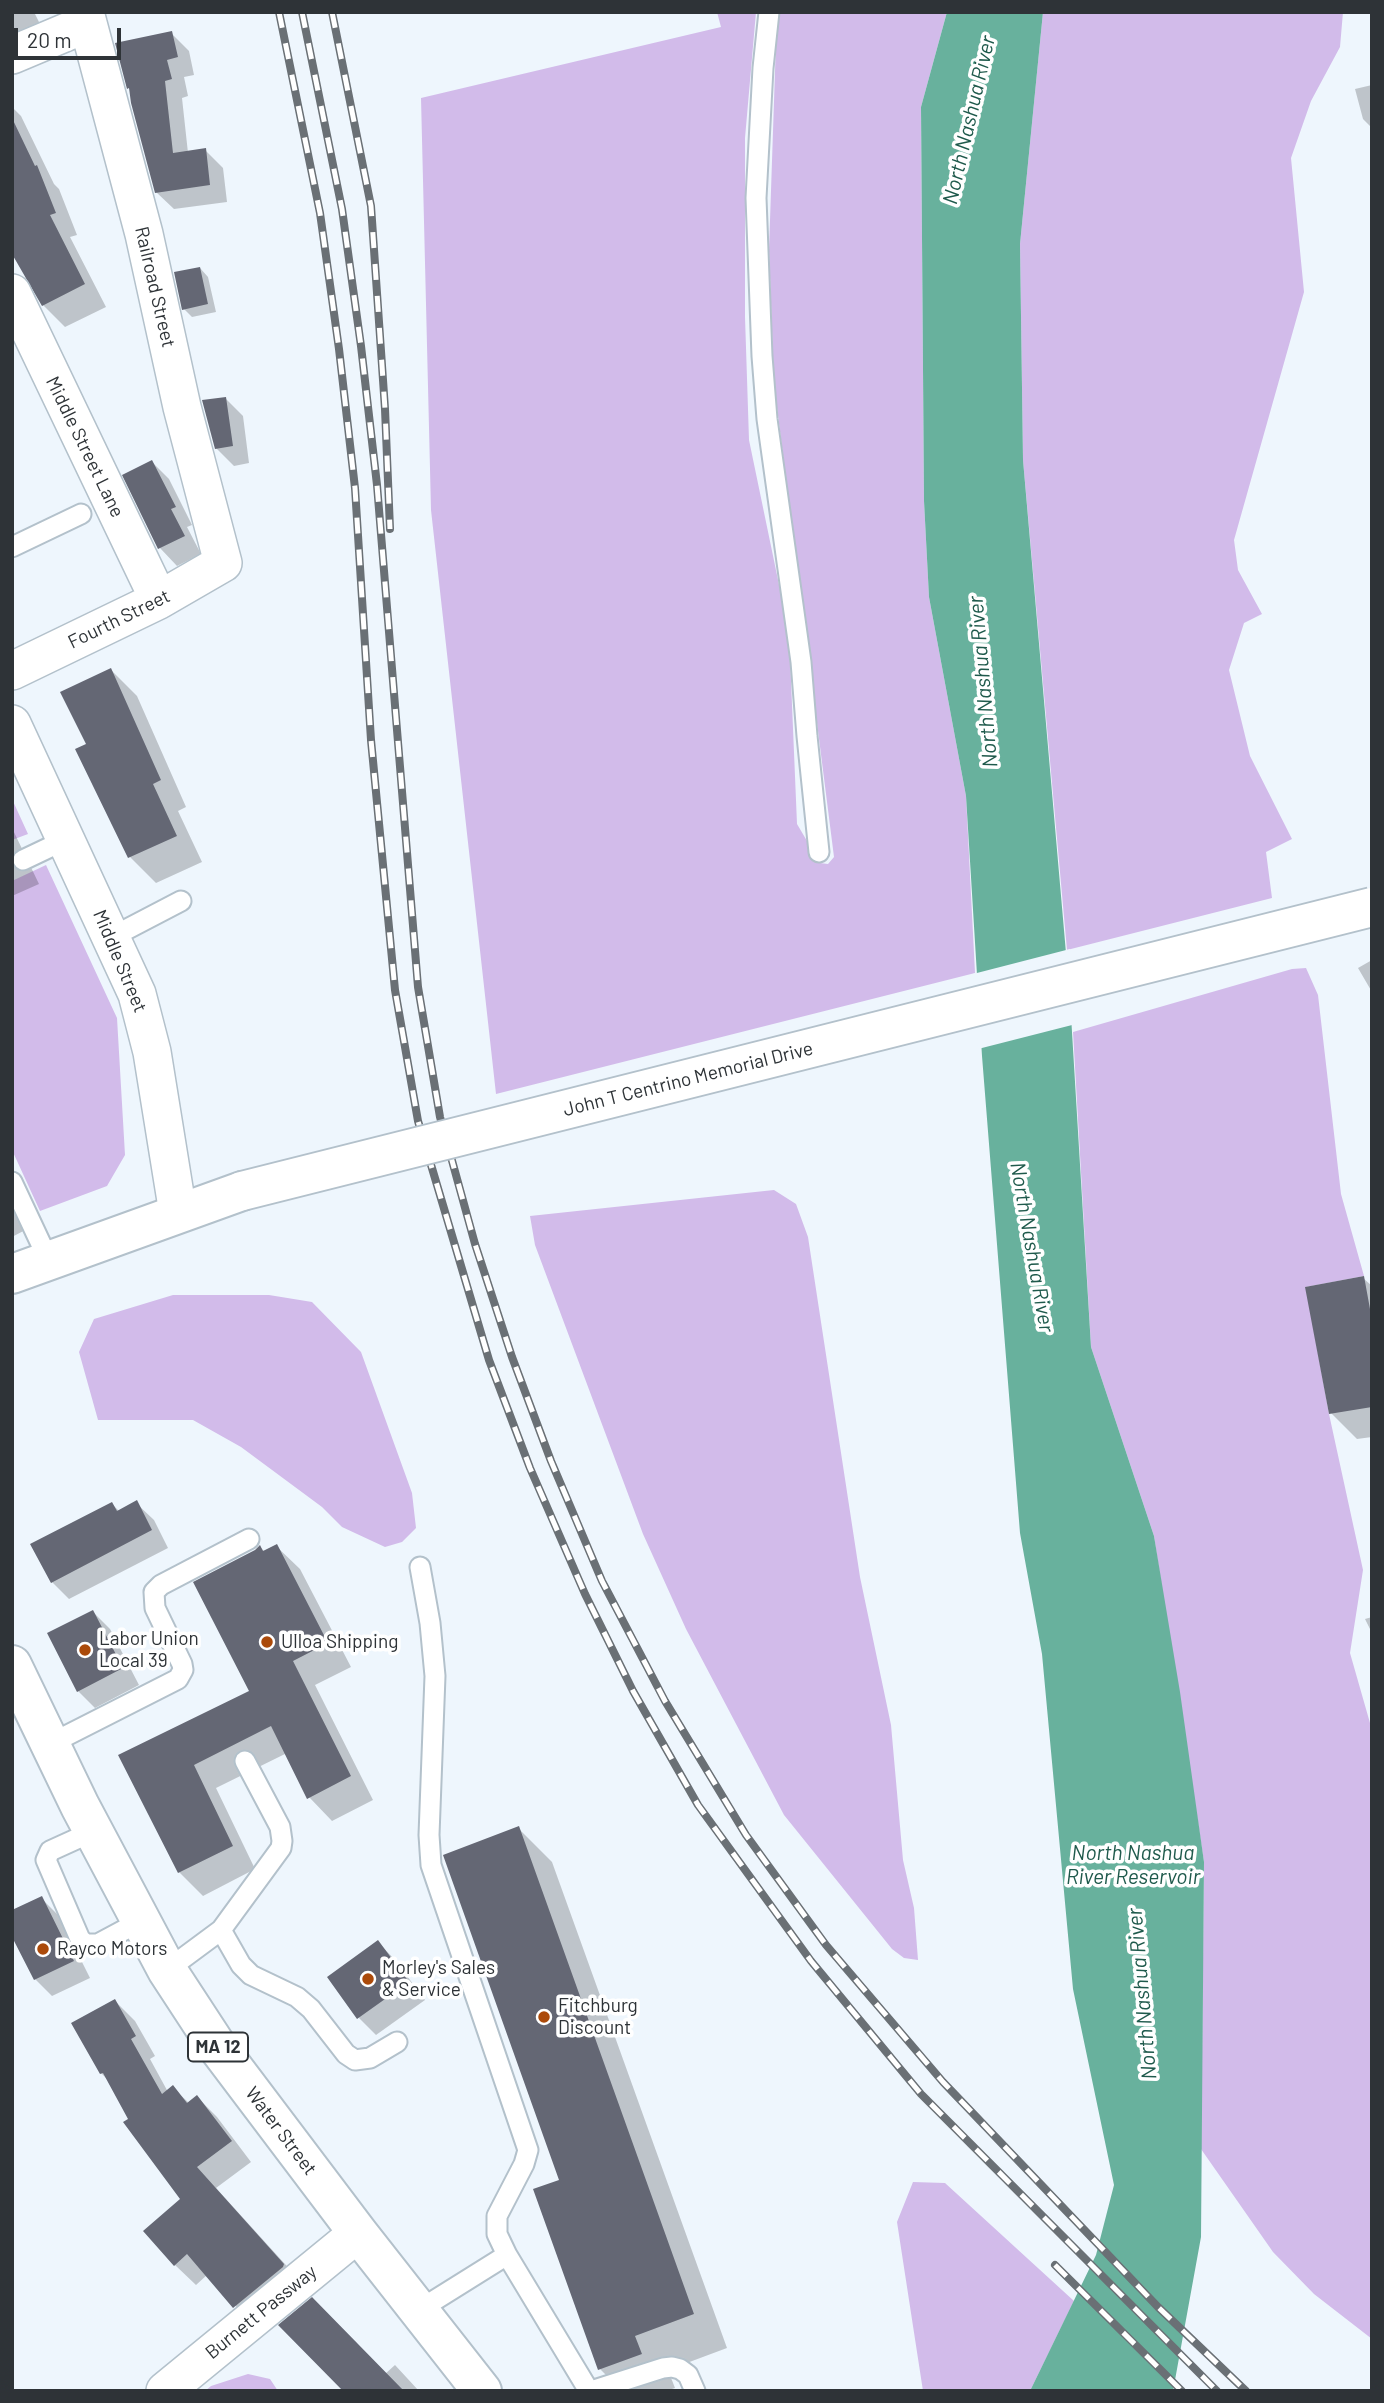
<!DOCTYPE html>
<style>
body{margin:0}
#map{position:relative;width:1384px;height:2403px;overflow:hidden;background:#eef6fd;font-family:Barlow,sans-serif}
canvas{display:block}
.frame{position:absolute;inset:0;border:14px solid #2e3337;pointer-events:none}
.scale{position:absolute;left:14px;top:28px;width:107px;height:32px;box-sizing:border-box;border:4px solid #2e3337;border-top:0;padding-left:9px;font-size:21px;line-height:24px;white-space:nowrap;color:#2e3337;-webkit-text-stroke:5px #fff;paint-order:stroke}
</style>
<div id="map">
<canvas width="1384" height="2403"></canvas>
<div class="frame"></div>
<div class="scale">20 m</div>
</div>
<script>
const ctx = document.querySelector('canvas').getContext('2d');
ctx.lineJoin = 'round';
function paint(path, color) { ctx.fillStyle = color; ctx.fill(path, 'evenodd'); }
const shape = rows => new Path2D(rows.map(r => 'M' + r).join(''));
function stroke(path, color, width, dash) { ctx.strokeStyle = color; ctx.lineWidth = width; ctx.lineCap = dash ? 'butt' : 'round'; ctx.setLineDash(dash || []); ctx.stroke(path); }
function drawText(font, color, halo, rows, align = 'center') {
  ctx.font = font + ' Barlow,sans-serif'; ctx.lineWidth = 7; ctx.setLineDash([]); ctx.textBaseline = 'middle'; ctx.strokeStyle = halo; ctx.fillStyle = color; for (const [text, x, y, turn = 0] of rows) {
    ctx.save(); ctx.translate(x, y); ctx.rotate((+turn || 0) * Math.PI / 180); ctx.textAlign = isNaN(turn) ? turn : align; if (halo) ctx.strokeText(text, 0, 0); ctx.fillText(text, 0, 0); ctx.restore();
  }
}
paint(shape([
 [717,12,756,12,745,138,745,317,749,440,789,633,797,824,820,863,828,864,834,857,774,384,769,250,777,12,947,12,921,107,924,501,929,597,966,796,975,973,496,1094,431,510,421,98,721,27],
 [1043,12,1343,12,1340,47,1311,101,1291,158,1304,292,1234,540,1238,570,1262,614,1244,623,1229,670,1250,756,1292,839,1266,852,1272,898,1067,950,1023,460,1020,244],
 [12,799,28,834,12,840],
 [46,865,117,1018,125,1155,107,1186,40,1211,12,1150,12,881],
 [1306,968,1318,995,1341,1194,1364,1276,1306,1287,1329,1414,1363,1570,1350,1653,1372,1730,1372,2339,1314,2294,1273,2252,1201,2149,1204,1862,1154,1536,1091,1347,1073,1032,1292,969],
 [774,1190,796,1204,808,1237,860,1577,891,1725,903,1860,914,1908,918,1960,904,1958,892,1949,784,1815,686,1629,643,1534,535,1245,530,1216],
 [173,1295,269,1295,312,1302,361,1352,412,1493,416,1528,402,1542,385,1547,342,1527,322,1507,241,1447,193,1420,98,1420,79,1352,94,1319],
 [913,2182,945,2183,1074,2301,1030,2391,923,2391,897,2222],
 [248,2374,270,2379,278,2391,205,2391,211,2386]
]), '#d2bbea');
paint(shape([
 [947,12,1043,12,1020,244,1023,460,1070,999,1091,1347,1154,1536,1180,1692,1204,1862,1201,2237,1173,2391,1030,2391,1096,2255,1114,2185,1073,1989,1042,1654,1020,1533,982,1056,966,796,929,597,924,501,921,107]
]), '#68b19d');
paint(shape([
 [1070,949,1076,1024,978,1049,973,974]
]), '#eef6fd');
paint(shape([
 [12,12,34,12,45,34,12,50],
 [171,33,189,51,194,75,184,77,188,96,182,98,188,153,205,150,223,168,227,202,174,209,156,192,131,90,129,88],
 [1372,85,1372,128,1363,119,1355,89],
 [12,107,21,116,54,184,59,189,77,235,70,237,106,307,65,327,43,305,16,257,12,259],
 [200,268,208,277,216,312,192,317,184,309],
 [225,398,243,416,249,463,234,466,216,448],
 [152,462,169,479,192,525,187,527,201,554,177,566,160,548,125,476],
 [111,670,137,696,186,807,178,811,202,862,156,883,130,857,88,745],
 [12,828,39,884,12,896],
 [1372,960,1372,992,1358,968],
 [12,1193,29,1228,12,1237],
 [1363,1278,1372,1286,1372,1437,1357,1439,1331,1413],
 [136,1503,154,1520,168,1548,69,1599,52,1582,112,1504,119,1511],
 [276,1546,300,1569,351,1667,315,1685,373,1800,332,1821,309,1797,287,1753,216,1788,255,1869,203,1896,179,1872,121,1756,251,1692,256,1551,260,1547,265,1552],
 [93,1612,110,1629,139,1685,95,1708,78,1691],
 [1372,1617,1372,1633,1365,1619],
 [518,1828,552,1862,727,2348,668,2370,675,2388,666,2391,622,2391,600,2369,562,2181],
 [41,1898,59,1916,90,1978,52,1996,35,1979],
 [378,1942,395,1960,425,2000,376,2035,359,2018],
 [115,2001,135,2021,155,2056,150,2059,168,2092,173,2088,189,2103,197,2097,217,2117,251,2162,216,2188,304,2285,255,2327,207,2275,196,2285,175,2265,182,2199,130,2120,109,2081,101,2073],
 [395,2365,419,2391,345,2391,385,2374]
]), '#0003');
paint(shape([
 [172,31,178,57,167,60,172,79,165,81,173,153,206,148,210,185,155,193,131,103,129,88,127,89,115,43],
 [12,118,35,166,37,165,56,213,50,215,85,284,42,306,12,254],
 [200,267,208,304,182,310,174,272],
 [226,397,233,446,215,449,202,400],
 [152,460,176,507,171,509,185,536,158,549,122,475],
 [111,668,161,780,153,784,177,836,128,858,75,749,86,744,60,692],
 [1364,1276,1372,1320,1372,1407,1329,1414,1305,1287],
 [137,1500,152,1530,51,1583,30,1544,112,1502,117,1511],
 [277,1544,328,1643,293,1661,351,1776,307,1799,271,1726,194,1765,233,1846,178,1873,118,1755,249,1691,193,1582,255,1550,260,1545,263,1551],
 [93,1610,123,1668,77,1692,47,1633],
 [519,1826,694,2314,635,2336,642,2354,598,2370,533,2189,559,2180,443,1855],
 [42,1896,74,1961,34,1980,12,1937,12,1910],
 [378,1940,409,1982,357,2019,327,1977],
 [115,1999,136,2036,131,2039,162,2094,173,2085,187,2103,197,2095,232,2141,197,2167,284,2264,283,2267,233,2308,187,2254,174,2266,143,2231,180,2199,123,2122,128,2119,103,2073,100,2074,71,2023],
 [312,2297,404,2391,343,2391,278,2325]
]), '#646774');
const lane = shape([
 [769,12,763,68,756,198,762,356,767,419,801,662,807,736,819,852],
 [12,547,81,514],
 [23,860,65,840],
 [112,937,181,901],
 [12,1182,49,1261],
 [420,1567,430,1623,435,1676,429,1835,431,1865,528,2150,524,2164,497,2216,497,2234,507,2255],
 [50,1744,178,1679,183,1670,182,1664,155,1608,154,1592,161,1585,249,1539],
 [94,1831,50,1851,46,1860,80,1939,86,1944,98,1944,141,1921],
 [221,1930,241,1965,251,1975,297,1997,311,2009,346,2054,355,2060,370,2058,397,2042],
 [167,1970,221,1930,281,1848,282,1841,280,1827,245,1761],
 [419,2310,507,2255,589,2391],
 [591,2391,663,2368,672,2367,680,2369,688,2375,695,2391]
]);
const street = shape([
 [12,55,88,23],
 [12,293,159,600],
 [12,671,159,600,223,563,182,407,144,234,85,12],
 [12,724,137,994,152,1052,178,1213],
 [165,2391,358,2233]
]);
const secondary = shape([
 [12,1274,242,1191]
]);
const highway = shape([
 [12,1665,80,1806,167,1970,216,2045,358,2233,482,2391]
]);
stroke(lane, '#b3c1cb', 23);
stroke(street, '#b3c1cb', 40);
stroke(secondary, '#b3c1cb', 42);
stroke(highway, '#b3c1cb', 42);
stroke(lane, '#fff', 19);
stroke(street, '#fff', 37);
stroke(secondary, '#fff', 38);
stroke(highway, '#fff', 38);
const rail = shape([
 [279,12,320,213,339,349,355,488,371,740,395,990,418,1121,489,1360,530,1468,585,1594,633,1691,698,1805,811,1961,921,2094,1217,2391],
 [302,12,342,209,361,346,377,485,418,987,440,1117,475,1244,512,1357,551,1461,602,1581,665,1701,746,1835,826,1945,943,2082,1158,2307,1246,2391],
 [332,12,371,206,385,409,390,529],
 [1055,2265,1182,2391]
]);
stroke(rail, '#6a7075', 8);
stroke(rail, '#fff', 5, [16]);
const secondaryBridge = shape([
 [242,1191,1372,907]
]);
stroke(secondaryBridge, '#b3c1cb', 42, []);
stroke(secondaryBridge, '#fff', 38);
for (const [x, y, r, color] of [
 [267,1642,7,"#ab4a0a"],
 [85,1650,7,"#ab4a0a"],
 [43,1949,7,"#ab4a0a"],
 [368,1979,7,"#ab4a0a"],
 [544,2017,7,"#ab4a0a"]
]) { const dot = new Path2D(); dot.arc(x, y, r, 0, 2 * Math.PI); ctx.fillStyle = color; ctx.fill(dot); stroke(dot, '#fff', 2.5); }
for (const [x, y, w] of [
 [218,2047,60]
]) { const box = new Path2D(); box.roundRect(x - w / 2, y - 14.5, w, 29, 5); ctx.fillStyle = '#fff'; ctx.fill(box); stroke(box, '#2e3337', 2); }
drawText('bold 18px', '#2e3337', null, [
 ["MA 12",218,2047]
]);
drawText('19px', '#2e3337', '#fff', [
 ["Railroad Street",155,287,77],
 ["Middle Street Lane",85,447,64],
 ["Fourth Street",119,619,-26],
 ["Middle Street",120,961,67],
 ["John T Centrino Memorial Drive",688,1079,-14],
 ["Water Street",281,2131,53],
 ["Burnett Passway",261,2312,-39]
]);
drawText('19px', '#2e3337', '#fff', [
 ["Labor Union",99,1639],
 ["Local 39",99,1661],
 ["Ulloa Shipping",281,1642],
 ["Rayco Motors",57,1949],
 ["Morley's Sales",382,1968],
 ["& Service",382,1990],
 ["Fitchburg",558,2006],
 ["Discount",558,2028]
], 'left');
drawText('italic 21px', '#1f5a4c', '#fff', [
 ["North Nashua River",969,120,-77],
 ["North Nashua River",983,682,-95],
 ["North Nashua River",1032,1247,80],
 ["North Nashua",1133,1853],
 ["River Reservoir",1133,1877],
 ["North Nashua River",1142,1994,-95]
]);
</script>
